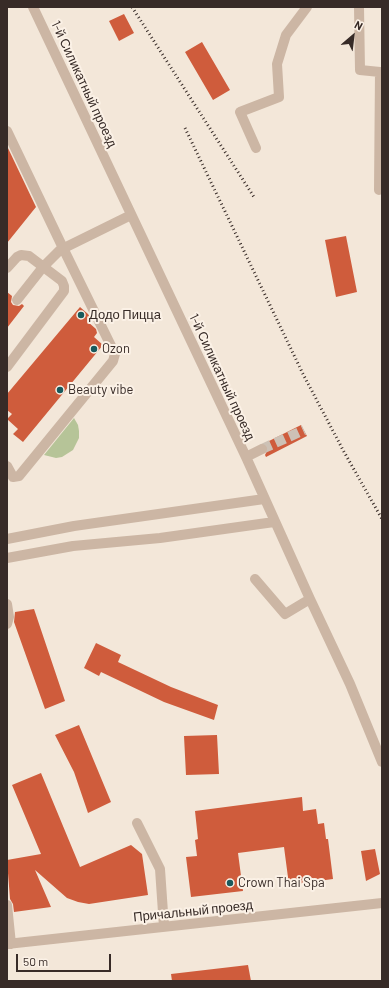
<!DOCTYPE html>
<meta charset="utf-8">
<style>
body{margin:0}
#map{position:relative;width:389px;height:988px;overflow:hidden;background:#f3e7d9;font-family:Barlow,sans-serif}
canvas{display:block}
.frame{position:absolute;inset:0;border:8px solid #372b27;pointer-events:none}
.north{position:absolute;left:333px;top:16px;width:40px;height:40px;-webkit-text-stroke:3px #fbf1e6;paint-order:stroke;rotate:28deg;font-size:11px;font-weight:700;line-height:16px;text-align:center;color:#372b27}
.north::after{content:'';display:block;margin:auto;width:14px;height:18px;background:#372b27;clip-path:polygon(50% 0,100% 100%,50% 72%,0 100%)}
.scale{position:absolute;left:16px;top:954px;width:95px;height:18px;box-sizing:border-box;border:2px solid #372b27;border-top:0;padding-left:5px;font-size:12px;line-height:14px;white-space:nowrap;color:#372b27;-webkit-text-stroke:3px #fbf1e6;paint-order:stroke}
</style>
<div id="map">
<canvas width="389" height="988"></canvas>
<div class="frame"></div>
<div class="north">N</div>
<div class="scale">50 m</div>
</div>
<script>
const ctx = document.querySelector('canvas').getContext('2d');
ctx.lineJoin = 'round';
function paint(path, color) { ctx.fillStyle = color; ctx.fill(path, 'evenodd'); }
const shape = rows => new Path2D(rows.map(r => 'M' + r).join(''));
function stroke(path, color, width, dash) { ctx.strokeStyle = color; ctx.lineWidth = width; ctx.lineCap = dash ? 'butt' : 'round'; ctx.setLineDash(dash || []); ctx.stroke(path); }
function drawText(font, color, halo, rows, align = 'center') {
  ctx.font = font + ' Barlow,sans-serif'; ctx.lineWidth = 4; ctx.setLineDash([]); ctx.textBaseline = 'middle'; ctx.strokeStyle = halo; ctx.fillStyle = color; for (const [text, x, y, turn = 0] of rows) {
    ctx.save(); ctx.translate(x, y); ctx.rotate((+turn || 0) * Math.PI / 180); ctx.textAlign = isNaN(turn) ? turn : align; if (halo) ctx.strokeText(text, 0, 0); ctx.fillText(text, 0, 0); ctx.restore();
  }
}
paint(shape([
 [74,418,78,425,79,431,79,438,73,450,62,457,56,458,44,455]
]), '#b6c498');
paint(shape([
 [124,14,134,33,119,41,109,21],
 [202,42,230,90,213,100,185,52],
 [7,146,36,207,7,243],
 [346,236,357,292,336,297,325,240],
 [7,292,12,296,11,302,13,305,19,306,22,304,24,306,7,328],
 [80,307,88,314,91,319,88,322,96,329,97,333,94,337,103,345,23,442,13,434,18,429,7,419,12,414,7,410,7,394],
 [301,425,307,436,266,457,265,455,268,449,268,446,265,443],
 [34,609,65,701,45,709,14,622,15,612],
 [96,643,121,655,118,662,171,687,218,705,214,720,164,702,101,672,99,676,84,668],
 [79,725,111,802,88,813,74,772,55,735],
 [217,735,219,774,186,775,184,736],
 [41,773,80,867,131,845,142,854,148,895,89,904,78,902,67,898,35,870,51,907,14,912,13,904,10,899,7,860,41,854,12,785],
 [302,797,303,811,316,809,318,824,324,823,326,839,328,839,333,879,289,885,284,847,238,853,243,891,191,897,186,857,197,856,195,840,198,839,195,811],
 [375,849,380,874,366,881,361,851],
 [248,965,251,981,172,981,171,974]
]), '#cf5c3c');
stroke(shape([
 [262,449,304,430]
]), '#cdc1b5', 10, [10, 5]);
stroke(shape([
 [33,7,246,457,310,599,350,684,382,762],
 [359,7,360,70,380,72,379,190],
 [7,131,63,248,115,354,113,361,19,476,13,477,7,466],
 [256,148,240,112,279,97,277,64,286,35,307,7],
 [7,268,17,257,21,255,29,256,62,281,64,286,64,291,7,367],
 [17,300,43,267,60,250,131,215],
 [246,457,262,449],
 [7,539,74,526,264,499],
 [7,558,73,546,160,538,274,522],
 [255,579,285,614,310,599],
 [7,604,9,617,7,624],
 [137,823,160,869,164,927],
 [7,905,11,944],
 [7,944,382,903]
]), '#ccb6a4', 10);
stroke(shape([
 [132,7,254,197],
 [185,128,303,374,343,450,382,519]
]), '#372b27', 3, [1, 3]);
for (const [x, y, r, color] of [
 [81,315,4,"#19595c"],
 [94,349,4,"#19595c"],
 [60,390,4,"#19595c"],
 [230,883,4,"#19595c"]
]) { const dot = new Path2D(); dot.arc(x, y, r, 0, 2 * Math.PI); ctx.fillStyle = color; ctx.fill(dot); stroke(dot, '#fbf1e6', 1.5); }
drawText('13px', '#372b27', '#fbf1e6', [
 ["1-й Силикатный проезд",84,84,65],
 ["1-й Силикатный проезд",222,377,65],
 ["Причальный проезд",193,911,-6]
]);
drawText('13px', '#372b27', '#fbf1e6', [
 ["Додо Пицца",89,315],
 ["Ozon",102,349],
 ["Beauty vibe",68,390],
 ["Crown Thai Spa",238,883]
], 'left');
</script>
